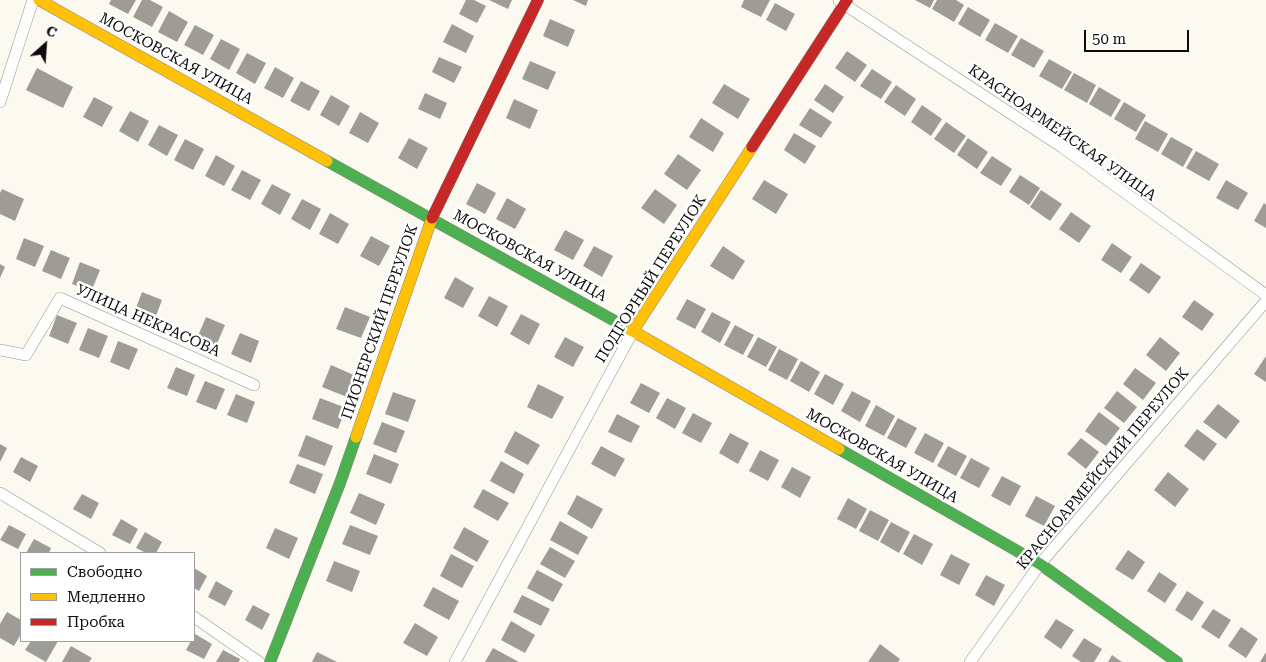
<!DOCTYPE html>
<meta charset="utf-8">
<style>
body{margin:0}
#map{position:relative;width:1266px;height:662px;overflow:hidden;background:#fbf9f0;font-family:"Roboto Serif",serif}
canvas{display:block}
.legend{position:absolute;left:20px;top:552px;width:175px;height:90px;box-sizing:border-box;background:#fff;border:1px solid #9e9e9e;margin:0;padding:6px 9px;list-style:none;font-size:15px;color:#0c0c0c}
.legend li{display:flex;align-items:center;gap:10px;height:25px}
.legend b{width:25px;border:1px solid #9e9e9e}
.north{position:absolute;left:20px;top:20px;width:50px;height:50px;-webkit-text-stroke:4px #fff;paint-order:stroke;rotate:26deg;font-size:14px;font-weight:700;line-height:20px;text-align:center;color:#0c0c0c}
.north::after{content:'';display:block;margin:auto;width:18px;height:22px;background:#0c0c0c;clip-path:polygon(50% 0,100% 100%,50% 72%,0 100%)}
.scale{position:absolute;left:1084px;top:30px;width:105px;height:22px;box-sizing:border-box;border:2px solid #0c0c0c;border-top:0;padding-left:6px;font-size:15px;line-height:18px;white-space:nowrap;color:#0c0c0c;-webkit-text-stroke:4px #fff;paint-order:stroke}
</style>
<div id="map">
<canvas width="1266" height="662"></canvas>
<ul class="legend">
<li><b style="height:6px;background:#4caf50"></b>Свободно</li>
<li><b style="height:6px;background:#ffc107"></b>Медленно</li>
<li><b style="height:6px;background:#c62828"></b>Пробка</li>
</ul>
<div class="north">С</div>
<div class="scale">50 m</div>
</div>
<script>
const ctx = document.querySelector('canvas').getContext('2d');
ctx.lineJoin = 'round';
function paint(path, color) { ctx.fillStyle = color; ctx.fill(path, 'evenodd'); }
const shape = rows => new Path2D(rows.map(r => 'M' + r).join(''));
function stroke(path, color, width, dash) { ctx.strokeStyle = color; ctx.lineWidth = width; ctx.lineCap = dash ? 'butt' : 'round'; ctx.setLineDash(dash || []); ctx.stroke(path); }
function drawText(font, color, halo, rows, align = 'center') {
  ctx.font = font + ' "Roboto Serif",serif'; ctx.lineWidth = 5; ctx.setLineDash([]); ctx.textBaseline = 'middle'; ctx.strokeStyle = halo; ctx.fillStyle = color; for (const [text, x, y, turn = 0] of rows) {
    ctx.save(); ctx.translate(x, y); ctx.rotate((+turn || 0) * Math.PI / 180); ctx.textAlign = isNaN(turn) ? turn : align; if (halo) ctx.strokeText(text, 0, 0); ctx.fillText(text, 0, 0); ctx.restore();
  }
}
paint(shape([
 [111,0,136,0,128,14,109,4],
 [142,0,150,0,163,7,152,27,133,17],
 [466,0,474,0,486,6,477,23,459,14],
 [489,0,512,0,508,9],
 [573,0,588,0,586,6],
 [744,0,770,0,761,17,741,7],
 [915,0,934,0,930,8],
 [937,0,956,0,964,5,954,22,932,9],
 [775,3,795,14,786,31,766,20],
 [968,7,990,20,980,37,958,24],
 [169,11,188,22,177,42,158,32],
 [550,19,575,30,568,47,543,36],
 [995,23,1018,36,1008,53,985,40],
 [452,24,474,36,466,53,443,42],
 [195,25,214,35,203,55,184,45],
 [1021,38,1044,51,1034,68,1011,55],
 [221,39,240,49,229,70,210,59],
 [847,51,867,65,855,82,835,68],
 [247,53,266,63,255,84,236,73],
 [439,57,462,67,454,83,432,72],
 [1049,59,1072,72,1062,89,1039,76],
 [530,61,556,72,548,90,522,79],
 [275,67,294,78,283,98,264,88],
 [37,68,73,87,63,108,26,90],
 [872,69,892,82,881,99,860,86],
 [1074,73,1096,85,1087,103,1064,90],
 [301,81,320,91,309,111,290,101],
 [724,84,750,99,738,119,712,103],
 [825,84,844,97,833,113,814,100],
 [896,85,916,99,905,116,884,102],
 [1099,87,1121,100,1111,117,1089,104],
 [425,93,447,103,440,119,418,109],
 [331,95,350,106,339,126,320,115],
 [94,97,113,107,102,127,83,117],
 [514,99,538,110,530,129,506,118],
 [1124,102,1146,115,1136,132,1114,119],
 [922,105,942,119,931,136,911,122],
 [810,108,832,122,821,138,799,125],
 [130,111,149,121,138,142,119,131],
 [360,112,379,123,368,143,349,133],
 [701,118,724,133,713,152,689,137],
 [1145,121,1168,134,1158,152,1135,139],
 [946,122,966,136,954,153,934,139],
 [159,125,178,135,167,156,148,145],
 [794,133,816,146,805,164,784,150],
 [1171,137,1193,149,1183,167,1161,154],
 [409,138,428,148,417,169,398,158],
 [968,138,988,152,977,169,957,155],
 [185,139,204,149,193,170,174,160],
 [1196,151,1219,164,1209,181,1186,168],
 [678,154,701,170,687,190,664,174],
 [216,155,235,166,224,186,205,176],
 [992,156,1012,169,1001,186,980,173],
 [242,170,261,180,250,200,231,190],
 [1020,175,1040,188,1029,205,1009,192],
 [764,180,788,194,776,214,752,199],
 [1226,180,1248,193,1238,210,1216,198],
 [477,183,496,193,485,214,466,204],
 [272,184,291,194,280,215,261,204],
 [2,189,24,199,15,221,0,214,0,193],
 [655,189,677,205,664,224,641,208],
 [1041,190,1062,204,1050,221,1030,207],
 [507,198,526,209,515,229,496,219],
 [302,199,321,209,310,230,291,219],
 [1264,203,1266,205,1266,228,1254,221],
 [1071,212,1091,226,1079,243,1059,229],
 [330,213,349,224,338,244,319,234],
 [565,230,584,240,573,260,554,250],
 [371,236,390,246,379,266,360,256],
 [24,238,44,246,35,267,16,259],
 [1112,243,1132,257,1121,273,1101,260],
 [594,246,613,256,602,277,583,266],
 [723,246,745,261,733,280,710,266],
 [51,250,70,258,61,279,42,271],
 [80,262,100,270,91,292,72,284],
 [1141,263,1161,277,1149,294,1129,280],
 [0,264,5,267,0,278],
 [455,277,474,288,463,308,444,298],
 [142,292,162,300,154,321,134,313],
 [489,296,508,306,497,327,478,316],
 [687,299,706,309,695,329,676,319],
 [1194,300,1214,314,1202,331,1182,317],
 [345,307,370,317,361,338,336,329],
 [712,312,731,322,720,343,701,332],
 [521,314,540,324,529,345,510,334],
 [57,315,77,323,68,344,49,336],
 [206,317,225,325,216,346,197,338],
 [735,325,754,335,743,355,724,345],
 [88,328,108,336,99,358,79,350],
 [240,333,259,341,251,363,231,354],
 [565,337,584,347,573,367,554,357],
 [758,337,777,347,766,367,747,357],
 [1160,337,1180,353,1166,371,1146,355],
 [118,341,138,349,129,370,110,362],
 [779,349,798,359,787,380,768,370],
 [1266,356,1266,382,1254,374],
 [801,361,820,372,809,392,790,381],
 [331,365,356,376,347,397,322,387],
 [176,367,195,375,187,396,167,388],
 [1135,368,1156,383,1143,400,1123,384],
 [825,374,844,384,833,405,814,394],
 [205,381,225,389,216,410,196,402],
 [641,383,660,393,649,413,630,403],
 [538,384,564,397,552,419,527,407],
 [852,391,871,401,860,422,841,411],
 [1117,391,1137,407,1124,423,1104,408],
 [393,392,416,400,408,422,385,414],
 [236,394,255,402,247,423,227,415],
 [320,398,346,408,338,429,312,419],
 [667,398,686,408,675,429,656,418],
 [1218,404,1240,421,1226,439,1203,422],
 [876,405,895,416,884,436,865,426],
 [1099,412,1120,428,1106,446,1085,431],
 [693,413,712,423,701,443,682,433],
 [617,414,640,426,631,443,608,432],
 [898,418,917,428,906,448,887,438],
 [382,422,405,431,396,453,373,444],
 [1197,429,1217,444,1204,461,1184,446],
 [515,431,540,445,528,465,504,452],
 [730,433,749,443,738,464,719,453],
 [925,433,944,443,933,463,914,453],
 [306,435,333,446,325,466,298,456],
 [1081,438,1099,452,1086,469,1067,454],
 [0,444,7,448,0,462],
 [601,446,625,459,615,477,591,464],
 [948,446,967,456,956,476,937,466],
 [760,450,779,460,768,481,749,471],
 [374,454,399,464,391,484,366,474],
 [21,457,38,466,30,482,13,472],
 [971,458,990,468,979,488,960,478],
 [501,461,524,474,514,494,490,481],
 [297,464,323,474,315,494,289,483],
 [792,467,811,477,800,498,781,487],
 [1168,472,1189,489,1175,507,1154,490],
 [1002,476,1021,486,1010,506,991,496],
 [483,489,509,503,498,521,473,507],
 [359,493,385,504,376,525,350,513],
 [82,494,99,503,91,519,73,509],
 [577,495,603,509,592,529,567,514],
 [1036,496,1055,506,1044,526,1025,516],
 [848,498,867,509,856,529,837,519],
 [870,510,889,520,878,541,859,531],
 [121,519,138,529,130,544,112,535],
 [560,521,588,537,578,555,550,540],
 [891,522,910,532,899,553,880,542],
 [9,525,26,534,18,549,0,540],
 [350,525,378,536,370,555,342,544],
 [464,527,489,541,477,562,453,548],
 [275,528,298,538,289,559,266,548],
 [145,532,162,542,156,553,146,553,136,548],
 [914,534,933,544,922,565,903,554],
 [34,539,51,548,49,553,26,553],
 [550,547,575,561,565,578,540,564],
 [1128,550,1145,562,1133,580,1115,569],
 [451,554,474,566,462,588,440,576],
 [951,554,970,564,959,585,940,575],
 [334,561,360,571,352,592,326,581],
 [194,568,207,576,199,591,194,588],
 [537,570,563,584,553,602,527,588],
 [1159,572,1177,584,1165,603,1147,591],
 [986,575,1005,585,994,606,975,595],
 [216,581,233,591,225,606,208,597],
 [433,587,459,601,449,620,423,606],
 [1187,591,1204,602,1192,621,1175,610],
 [522,595,550,609,541,626,513,612],
 [253,605,270,614,262,630,245,620],
 [1213,609,1231,620,1219,639,1201,627],
 [7,612,21,620,21,634,14,646,0,638,0,624],
 [1056,619,1074,630,1061,649,1044,637],
 [511,621,535,635,525,653,501,640],
 [415,623,438,637,427,656,403,643],
 [1241,627,1258,639,1246,658,1228,646],
 [195,634,212,644,204,659,186,650,191,641,194,641],
 [1084,638,1102,649,1094,662,1081,662,1072,656],
 [31,641,58,641,46,662,25,650],
 [880,644,900,659,898,662,868,662],
 [71,646,92,658,89,662,62,662],
 [493,648,519,662,485,662],
 [223,650,240,659,239,662,216,662],
 [317,652,337,662,312,662],
 [1266,652,1266,662,1260,662],
 [1112,655,1122,662,1108,662]
]), '#9e9c96');
const street = shape([
 [839,1,1062,147,1266,295],
 [0,102,33,0],
 [0,350,26,355,60,298,254,385],
 [0,493,100,553],
 [194,617,259,662],
 [455,662,633,331],
 [970,662,1040,564,1266,301]
]);
const fast = shape([
 [327,161,631,330],
 [839,449,1040,564,1177,662],
 [270,662,340,483,356,437]
]);
const slow = shape([
 [39,0,327,161],
 [631,330,839,449],
 [633,331,752,147],
 [356,437,432,218]
]);
const jam = shape([
 [752,147,847,0],
 [432,218,538,0]
]);
stroke(street, '#94938f', 12);
stroke(fast, '#8a8985', 12);
stroke(slow, '#8a8985', 12);
stroke(jam, '#8a8985', 12);
stroke(street, '#fefefd', 11);
stroke(fast, '#4caf50', 11);
stroke(slow, '#ffc107', 11);
stroke(jam, '#c62828', 11);
drawText('15px', '#0c0c0c', '#fff', [
 ["МОСКОВСКАЯ УЛИЦА",176,59,29],
 ["КРАСНОАРМЕЙСКАЯ УЛИЦА",1062,133,35],
 ["МОСКОВСКАЯ УЛИЦА",530,256,29],
 ["ПОДГОРНЫЙ ПЕРЕУЛОК",651,279,-58],
 ["УЛИЦА НЕКРАСОВА",148,321,24],
 ["ПИОНЕРСКИЙ ПЕРЕУЛОК",380,322,-71],
 ["МОСКОВСКАЯ УЛИЦА",882,456,30],
 ["КРАСНОАРМЕЙСКИЙ ПЕРЕУЛОК",1103,469,-50]
]);
</script>
